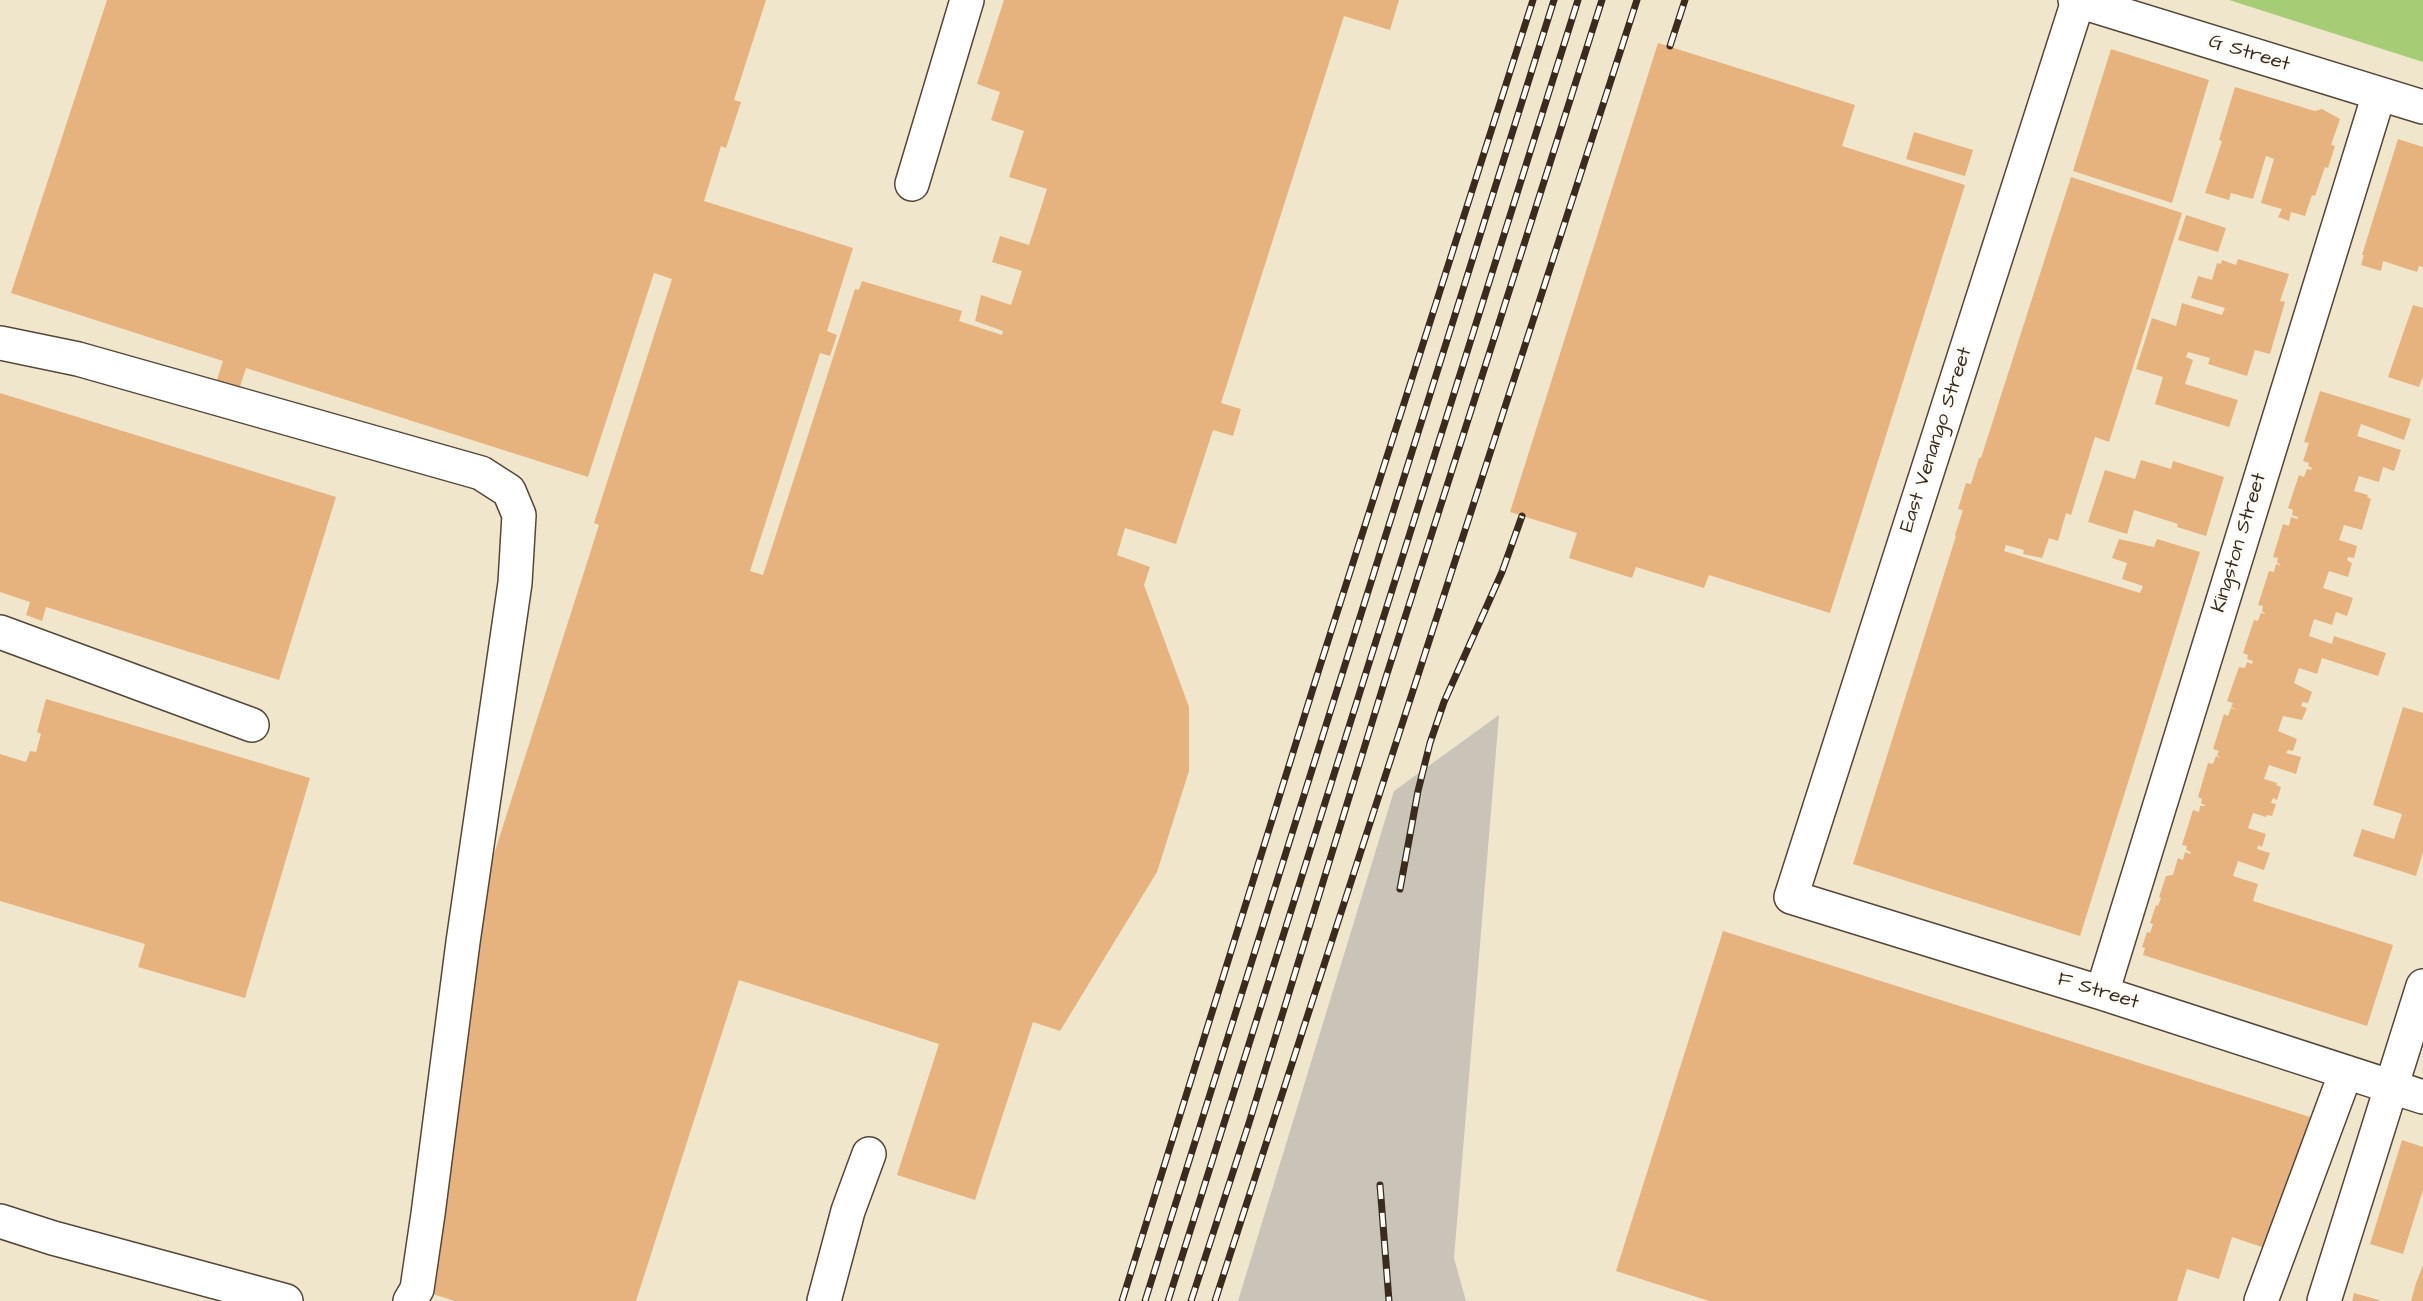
<!DOCTYPE html>
<style>
body{margin:0}
canvas{display:block;background:#f0e6cc}
</style>
<canvas width="2423" height="1301"></canvas>
<script>
const ctx = document.querySelector('canvas').getContext('2d');
ctx.lineJoin = 'round';
function paint(path, color) { ctx.fillStyle = color; ctx.fill(path, 'evenodd'); }
const shape = rows => new Path2D(rows.map(r => 'M' + r).join(''));
function stroke(path, color, width, dash) { ctx.strokeStyle = color; ctx.lineWidth = width; ctx.lineCap = dash ? 'butt' : 'round'; ctx.setLineDash(dash || []); ctx.stroke(path); }
function drawText(font, color, halo, rows, align = 'center') {
  ctx.font = font + ' "Architects Daughter",sans-serif'; ctx.lineWidth = 6; ctx.setLineDash([]); ctx.textBaseline = 'middle'; ctx.strokeStyle = halo; ctx.fillStyle = color; for (const [text, x, y, turn = 0] of rows) {
    ctx.save(); ctx.translate(x, y); ctx.rotate((+turn || 0) * Math.PI / 180); ctx.textAlign = isNaN(turn) ? turn : align; if (halo) ctx.strokeText(text, 0, 0); ctx.fillText(text, 0, 0); ctx.restore();
  }
}
paint(shape([
 [1499,715,1454,1258,1466,1301,1238,1301,1394,791]
]), '#c9c3b8');
paint(shape([
 [2229,0,2423,0,2423,62]
]), '#a7cc76');
paint(shape([
 [107,0,766,0,734,100,741,102,726,148,721,146,704,201,853,248,827,331,837,335,830,356,820,353,750,571,763,575,855,289,859,290,862,281,962,311,959,321,1002,335,1003,331,975,321,981,295,1011,305,1022,271,992,262,1000,236,1029,245,1047,189,1009,177,1024,131,991,120,1000,92,977,84,1004,0,1399,0,1390,30,1344,16,1221,403,1241,409,1233,436,1213,430,1176,544,1125,528,1117,555,1150,567,1144,585,1189,707,1189,771,1157,872,1060,1031,1033,1022,975,1200,897,1175,939,1044,739,980,636,1301,455,1301,420,1290,480,898,599,525,594,523,672,279,654,273,588,477,246,368,236,399,213,392,223,361,11,293],
 [1658,43,1855,105,1842,146,1965,185,1830,613,1709,575,1704,588,1636,567,1632,578,1569,558,1577,533,1510,512],
 [2111,49,2209,80,2172,203,2073,171],
 [2235,87,2315,111,2322,109,2340,119,2331,145,2335,146,2328,168,2325,167,2315,196,2312,195,2305,216,2291,212,2289,221,2278,217,2282,209,2261,203,2274,159,2266,156,2253,199,2231,193,2229,200,2205,193,2222,141,2219,140],
 [1914,132,1973,150,1965,176,1906,159],
 [2398,139,2423,147,2423,267,2419,266,2417,272,2383,261,2381,271,2361,265,2364,255,2362,255],
 [2071,177,2182,213,2109,442,2095,437,2071,515,2066,513,2058,541,2049,538,2042,558,2023,554,2024,550,2006,545,2004,551,2140,593,2143,586,2122,579,2127,563,2112,558,2119,539,2154,547,2157,539,2200,552,2080,936,1853,864,1956,536,1955,535,1963,510,1958,509,1966,483,1971,484,1979,458,1981,458],
 [2186,215,2226,228,2218,252,2178,240],
 [2238,259,2289,274,2280,301,2285,302,2270,354,2255,350,2247,376,2208,364,2210,358,2188,352,2186,357,2193,360,2185,384,2238,400,2229,427,2155,404,2163,377,2136,369,2152,318,2176,326,2182,303,2222,315,2225,308,2191,298,2198,276,2212,280,2217,263,2221,264,2222,260,2236,265],
 [2413,305,2423,308,2423,376,2419,387,2388,377],
 [2320,391,2411,419,2404,440,2361,424,2357,436,2401,450,2394,471,2383,467,2379,482,2359,476,2354,491,2368,495,2367,497,2371,499,2362,530,2344,525,2339,540,2357,546,2354,558,2348,557,2347,560,2352,563,2348,577,2329,571,2323,588,2353,598,2347,616,2336,612,2332,625,2314,619,2309,636,2332,644,2334,636,2386,653,2378,676,2322,658,2317,674,2299,668,2294,683,2312,692,2308,703,2302,702,2302,704,2301,706,2307,708,2302,720,2283,716,2278,731,2297,739,2293,751,2288,750,2286,753,2301,757,2296,774,2269,765,2264,779,2277,783,2276,785,2281,787,2277,800,2273,798,2271,803,2276,804,2272,816,2267,815,2266,817,2253,813,2248,828,2266,834,2262,847,2258,845,2257,849,2270,853,2264,870,2238,861,2233,876,2258,884,2253,901,2393,945,2367,1026,2143,955,2145,948,2142,947,2147,932,2150,933,2153,924,2150,923,2156,905,2158,906,2161,898,2159,897,2166,876,2173,875,2178,858,2183,860,2185,852,2190,854,2191,852,2186,850,2187,846,2182,845,2193,810,2199,812,2200,806,2206,806,2201,803,2202,799,2198,797,2208,763,2213,764,2216,756,2221,758,2217,755,2219,751,2213,749,2224,714,2228,716,2231,708,2238,710,2231,707,2233,703,2227,701,2239,667,2245,668,2247,662,2252,664,2253,661,2247,659,2248,655,2243,653,2254,620,2258,621,2261,613,2266,614,2262,611,2263,606,2258,605,2269,571,2274,572,2276,564,2281,566,2277,562,2278,558,2273,557,2283,524,2289,526,2291,517,2297,519,2298,517,2292,515,2293,510,2288,508,2299,475,2304,477,2307,469,2311,470,2312,468,2308,466,2309,463,2303,461,2309,443,2304,442],
 [0,393,336,497,279,680,46,607,42,621,26,615,30,602,0,592],
 [2141,460,2171,469,2173,461,2224,477,2206,536,2177,527,2178,524,2134,510,2127,534,2088,522,2105,470,2135,479],
 [46,699,310,778,245,998,138,967,145,944,0,901,0,754,26,762,30,751,36,752,41,734,37,732],
 [2403,707,2423,713,2423,852,2416,876,2353,856,2362,829,2394,839,2402,814,2373,805],
 [1723,931,2310,1117,2268,1249,2232,1237,2219,1279,2187,1269,2177,1301,1709,1301,1616,1271],
 [2402,1140,2423,1147,2423,1190,2403,1254,2370,1244],
 [2423,1265,2423,1301,2411,1301,2416,1283],
 [2354,1293,2379,1300,2379,1301,2352,1301]
]), '#e6b37f');
const minor = shape([
 [2075,0,2423,107],
 [2078,1,1791,897,2102,993,2423,1097],
 [912,184,967,0],
 [0,343,78,359,481,473,509,491,519,515,515,583,463,942,428,1214,417,1289,410,1301],
 [0,632,252,725],
 [2102,993,2379,94],
 [0,1221,53,1238,286,1301],
 [824,1301,848,1211,869,1154],
 [2261,1301,2346,1072],
 [2324,1301,2423,986]
]);
stroke(minor, '#564638', 36);
stroke(minor, '#fff', 33);
const rail = shape([
 [1670,46,1685,0],
 [1400,889,1418,791,1430,743,1444,702,1502,572,1522,516],
 [1380,1185,1389,1301],
 [1122,1301,1320,666,1533,0],
 [1145,1301,1554,0],
 [1168,1301,1578,0],
 [1191,1301,1249,1123,1386,677,1602,0],
 [1215,1301,1637,0]
]);
stroke(rail, '#3b2a1e', 7);
stroke(rail, '#fdfcf7', 4.5, [14]);
drawText('20px', '#3b2a1e', '#fdfcf7', [
 ["G Street",2249,54,17],
 ["East Venango Street",1937,440,-72],
 ["Kingston Street",2240,543,-73],
 ["F Street",2098,992,17]
]);
</script>
